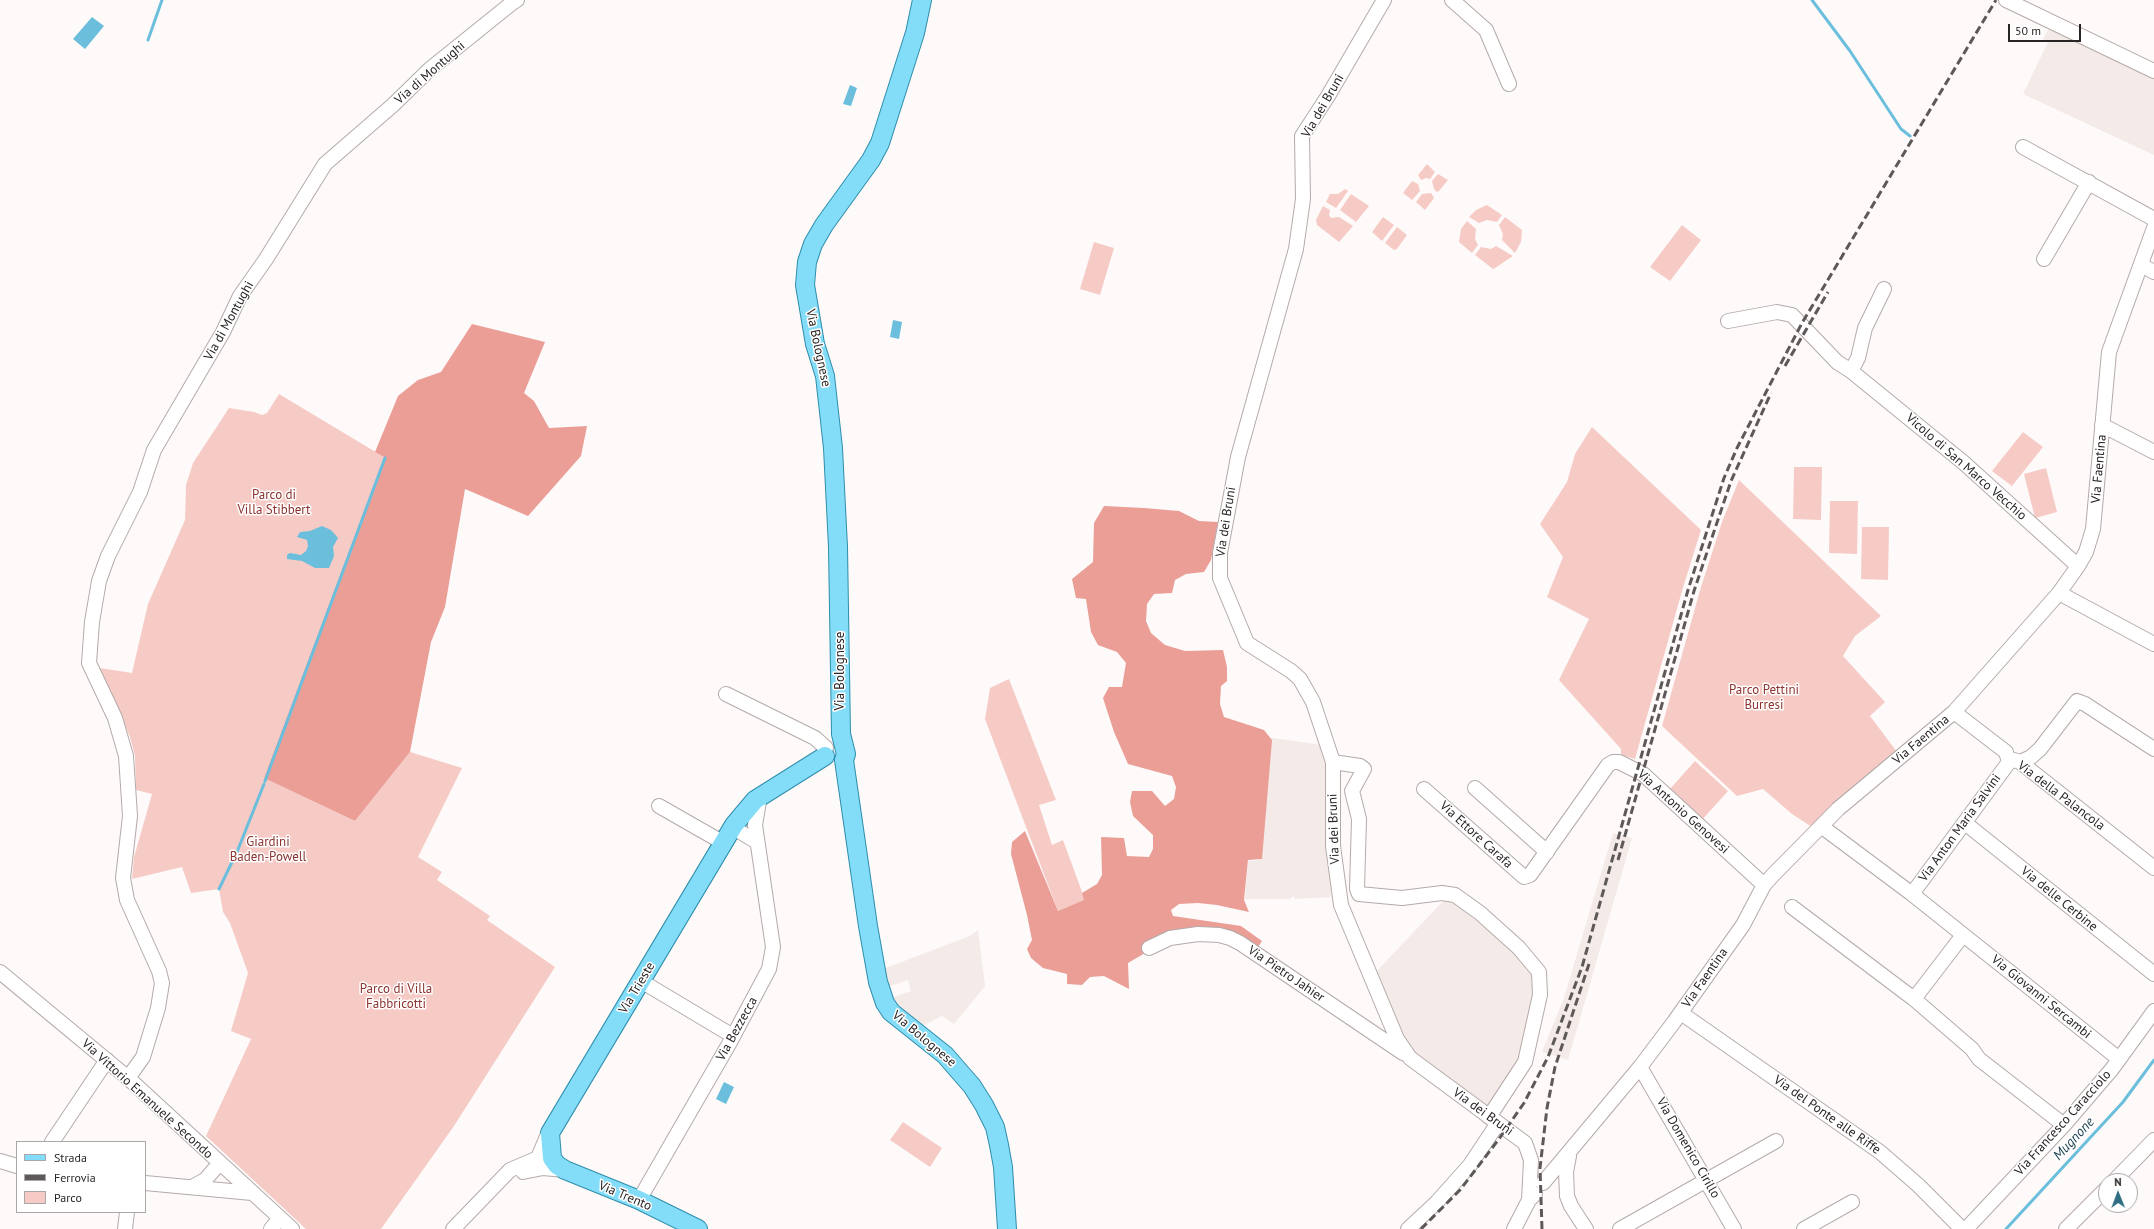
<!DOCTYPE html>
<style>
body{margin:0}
#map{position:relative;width:2154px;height:1229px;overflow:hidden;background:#fefafa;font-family:"PT Sans",sans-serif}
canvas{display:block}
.legend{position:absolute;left:16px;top:1141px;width:130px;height:72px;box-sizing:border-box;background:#fff;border:1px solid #a9a7a7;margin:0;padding:5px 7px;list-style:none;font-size:12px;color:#282423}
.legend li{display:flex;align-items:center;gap:8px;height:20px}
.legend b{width:20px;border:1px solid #a9a7a7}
.north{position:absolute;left:2098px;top:1173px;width:40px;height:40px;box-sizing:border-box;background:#fff;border:1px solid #a9a7a7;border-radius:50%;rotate:359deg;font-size:11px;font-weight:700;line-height:16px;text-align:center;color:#282423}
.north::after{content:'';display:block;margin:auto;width:14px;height:18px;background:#2f6d83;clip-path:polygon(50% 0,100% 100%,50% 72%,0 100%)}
.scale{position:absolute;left:2008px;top:24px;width:73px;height:18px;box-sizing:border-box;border:2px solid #282423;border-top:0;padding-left:5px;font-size:12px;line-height:14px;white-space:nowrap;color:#282423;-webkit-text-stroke:3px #fff;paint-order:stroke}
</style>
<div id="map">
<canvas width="2154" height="1229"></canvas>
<ul class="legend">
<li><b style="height:5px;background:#84ddf8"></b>Strada</li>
<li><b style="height:5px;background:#5d5958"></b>Ferrovia</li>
<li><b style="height:11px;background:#f6cbc6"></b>Parco</li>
</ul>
<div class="north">N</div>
<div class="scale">50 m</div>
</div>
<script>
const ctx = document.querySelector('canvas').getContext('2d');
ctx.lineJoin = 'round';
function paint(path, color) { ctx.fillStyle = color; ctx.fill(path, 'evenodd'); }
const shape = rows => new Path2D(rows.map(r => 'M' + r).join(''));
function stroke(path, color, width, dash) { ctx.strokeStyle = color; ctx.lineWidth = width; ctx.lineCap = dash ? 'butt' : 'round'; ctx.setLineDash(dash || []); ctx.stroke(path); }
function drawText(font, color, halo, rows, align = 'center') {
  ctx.font = font + ' "PT Sans",sans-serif'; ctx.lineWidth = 3; ctx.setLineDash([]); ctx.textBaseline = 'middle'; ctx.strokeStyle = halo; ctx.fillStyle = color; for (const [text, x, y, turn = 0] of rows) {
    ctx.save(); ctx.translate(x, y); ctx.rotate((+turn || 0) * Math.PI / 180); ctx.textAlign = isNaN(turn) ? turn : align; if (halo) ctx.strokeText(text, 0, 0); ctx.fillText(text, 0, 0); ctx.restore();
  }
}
paint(shape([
 [2050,27,2154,74,2154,155,2023,94,2048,42,2043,39],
 [1266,737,1323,745,1328,773,1331,897,1295,899,1294,896,1289,899,1245,899,1248,861,1261,860],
 [1613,833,1632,838,1568,1060,1542,1052,1564,998],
 [1445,899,1451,900,1527,963,1536,983,1521,1055,1508,1079,1484,1110,1415,1057,1401,1040,1373,975],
 [978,930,985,986,954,1024,942,1016,922,1026,897,1007,891,998,911,991,908,980,887,987,883,969,970,936]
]), '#f4eae8');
paint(shape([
 [1427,164,1435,172,1430,179,1426,178,1421,180,1418,175],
 [1438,174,1448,180,1439,191,1437,192,1434,189,1432,181],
 [1412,181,1418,184,1420,191,1412,200,1403,193],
 [1345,189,1348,191,1336,208,1326,202,1330,194,1338,194],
 [1431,193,1434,198,1425,210,1416,202,1422,194],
 [1351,194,1369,206,1356,222,1340,210],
 [1487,205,1502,215,1497,222,1487,220,1479,223,1469,217,1476,210],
 [1323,206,1330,210,1329,215,1331,218,1339,217,1353,226,1339,242,1317,225,1316,220],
 [1383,217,1394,225,1382,241,1372,232],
 [1505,217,1522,230,1521,242,1515,253,1502,240,1503,234,1499,225],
 [1467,221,1476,229,1475,239,1478,245,1472,253,1459,242,1461,229],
 [1682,225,1701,240,1670,281,1650,267],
 [1397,227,1407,235,1397,249,1394,250,1385,243],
 [1094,242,1114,248,1100,295,1080,289],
 [1496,246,1513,256,1495,268,1493,269,1475,255,1481,247,1491,249],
 [279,394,384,457,264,778,355,821,410,752,462,768,418,857,442,872,437,880,490,916,487,920,555,967,454,1126,381,1229,306,1229,206,1136,251,1039,231,1031,248,973,230,923,223,912,219,889,191,893,182,867,132,879,134,857,152,794,136,790,135,756,130,737,100,668,132,673,148,604,185,520,186,485,193,463,229,408,254,412,262,415,267,413],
 [1592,427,1701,530,1682,591,1635,759,1621,755,1621,749,1559,680,1589,619,1547,597,1563,557,1540,524,1567,482,1575,454],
 [2023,432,2043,447,2012,486,1992,471],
 [1794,467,1822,467,1821,520,1793,519],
 [2046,468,2057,512,2035,518,2024,474],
 [1739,480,1881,616,1855,636,1843,656,1885,702,1870,716,1897,752,1812,827,1792,814,1763,789,1737,796,1662,726,1701,587,1722,522],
 [1830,501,1858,501,1857,554,1829,553],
 [1862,527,1889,527,1888,580,1861,579],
 [1009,679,1056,800,1039,805,1052,845,1063,840,1085,900,1058,911,985,719,990,688],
 [1695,761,1728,791,1702,820,1669,790],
 [903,1122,942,1148,930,1167,890,1140]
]), '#f6cbc6');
paint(shape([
 [472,324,545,342,524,393,534,401,549,428,587,426,581,456,528,516,465,489,445,607,431,642,410,752,355,821,264,778,384,457,375,452,398,396,418,380,441,372],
 [1104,506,1144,508,1179,511,1199,521,1218,522,1211,560,1204,572,1186,574,1175,580,1172,593,1154,594,1147,604,1146,621,1151,633,1165,645,1185,651,1223,650,1227,667,1227,681,1221,686,1220,704,1224,717,1264,730,1272,740,1262,859,1248,860,1244,900,1249,912,1217,905,1198,903,1179,904,1171,910,1173,916,1241,926,1262,941,1256,950,1179,933,1128,963,1129,989,1104,976,1090,977,1082,985,1067,984,1067,974,1043,968,1031,958,1027,949,1032,940,1027,915,1011,854,1012,842,1025,831,1058,911,1084,900,1082,893,1097,884,1102,875,1101,837,1124,838,1127,856,1149,857,1153,849,1153,835,1133,816,1130,802,1132,791,1152,791,1165,806,1174,799,1176,787,1172,776,1128,764,1114,732,1103,698,1109,687,1122,687,1126,663,1117,652,1098,645,1091,632,1086,599,1076,598,1072,579,1093,562,1094,523]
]), '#ea9e96');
paint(shape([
 [92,17,104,26,85,49,73,39],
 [850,85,857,88,851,106,843,104],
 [893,320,902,322,899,339,890,337],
 [322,526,331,530,338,538,333,547,334,556,329,568,315,568,302,561,287,559,287,555,290,553,301,555,306,551,308,546,307,540,297,537,300,532,310,531],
 [724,1082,734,1087,726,1104,716,1099]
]), '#6bbedc');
stroke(shape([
 [1812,0,1850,51,1901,129,1910,136],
 [148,40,162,0],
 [265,781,385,458],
 [237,852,264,784],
 [219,889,233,860],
 [2006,1229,2123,1102,2154,1060]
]), '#6bbedc', 3);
const minor = shape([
 [1384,0,1328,96,1302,136,1303,199,1296,249,1238,457,1220,553,1220,578,1247,643,1291,671,1300,679,1313,702,1333,762,1333,846,1341,905,1397,1039,1410,1058,1525,1143,1531,1160,1529,1200],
 [1452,0,1486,30,1509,84],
 [2006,0,2154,71],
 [2023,147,2154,219],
 [2044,259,2089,182],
 [2141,265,2154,272],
 [1728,321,1777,312,1792,315,1837,362,1851,371,1964,463,2078,566],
 [1851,371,1858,358,1865,328,1884,289],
 [2102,425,2154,452],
 [2059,593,2154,644],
 [726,694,815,738,826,748],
 [1954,712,2006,752,2009,762],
 [1333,762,1360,766,1364,769,1352,791,1359,819,1357,889,1359,894,1402,898,1442,893,1455,895,1480,913,1519,948,1539,972,1540,995,1525,1062,1489,1117],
 [2009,762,2014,760,2020,762,2154,868],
 [2020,762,2031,757,2040,749,2077,701,2085,704,2154,749],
 [1475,788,1547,852],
 [1424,789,1524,877,1530,875,1608,765,1613,762,1619,762,1643,774,1764,885],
 [659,806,722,842],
 [1965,823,2154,974],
 [1821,826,1912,894,2119,1059],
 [732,827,757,842],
 [1912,894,2009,762],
 [1792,907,1914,999,1972,1049,1979,1059,2064,1125],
 [1149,948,1170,938,1198,934,1219,935,1230,938,1240,943,1403,1053],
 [0,972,128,1078,292,1229],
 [641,981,733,1036],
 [1914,999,1963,935],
 [1681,1013,1880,1152,1918,1185,1962,1229],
 [1640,1067,1734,1229],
 [128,1078,143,1057,158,1008,162,983,159,971,127,900,123,878,130,816,126,756,115,718,89,663,92,622,99,581,108,556,140,492,154,450,223,332,240,296,266,259,325,164,393,105,430,69,512,3,517,0],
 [52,1142,107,1060],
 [1569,1156,1566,1172,1567,1196,1571,1206,1586,1229],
 [0,1161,17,1166],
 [523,1172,543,1168,565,1170],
 [2114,1181,2154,1140],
 [145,1183,252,1193],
 [1543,1183,1640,1067,1674,1022,1743,925,1764,885,1772,876,1838,809,1954,712,2059,593,2078,566,2086,552,2093,529,2109,352,2154,228],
 [192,1187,205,1180,219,1164],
 [639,1200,729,1044,769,969,773,947,755,825,760,796],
 [125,1229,127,1212],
 [271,1229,280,1218],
 [453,1229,510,1170,538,1158,548,1134],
 [1408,1229,1437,1202,1470,1165,1498,1123],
 [1514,1229,1529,1200,1535,1194],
 [1620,1229,1776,1141],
 [1804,1229,1852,1202],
 [1966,1229,2064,1125,2112,1069,2154,1011],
 [2066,1229,2106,1189]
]);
const major = shape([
 [922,0,915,33,880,143,871,160,824,225,813,244,807,262,805,285,815,344,825,376,833,448,838,547,841,734,846,754,844,760,868,926,878,982,885,1003,891,1012,945,1055,972,1086,984,1105,995,1127,999,1145,1003,1167,1007,1229],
 [698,1229,639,1200,565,1170,557,1165,552,1158,550,1133,734,825,755,800,825,756]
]);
stroke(minor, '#b4aaa9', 16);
stroke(major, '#2e8eab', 20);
stroke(minor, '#fff', 14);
stroke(major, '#84ddf8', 18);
stroke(shape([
 [1785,366,1828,292],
 [1618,860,1694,591,1731,481,1771,393],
 [1421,1229,1460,1190,1499,1139,1524,1103,1548,1057,1582,967,1688,590,1724,478,1737,448,1802,323,1996,0],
 [1542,1229,1540,1168,1547,1108,1555,1067,1589,964]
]), '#5d5958', 3, [8, 4]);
drawText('13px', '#282423', '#fff', [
 ["Via di Montughi",430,73,-41],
 ["Via dei Bruni",1323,106,-60],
 ["Via di Montughi",229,321,-61],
 ["Via Bolognese",818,348,78],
 ["Vicolo di San Marco Vecchio",1966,467,41],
 ["Via Faentina",2099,469,-85],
 ["Via dei Bruni",1226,522,-81],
 ["Via Bolognese",840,671,-90],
 ["Via Faentina",1921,740,-40],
 ["Via della Palancola",2061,796,37],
 ["Via Antonio Genovesi",1683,812,42],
 ["Via Anton Maria Salvini",1960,828,-54],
 ["Via dei Bruni",1334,829,-92],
 ["Via Ettore Carafa",1476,835,42],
 ["Via delle Cerbine",2059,899,39],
 ["Via Pietro Jahier",1286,974,34],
 ["Via Faentina",1705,978,-55],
 ["Via Trieste",637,988,-59],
 ["Via Giovanni Sercambi",2041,997,39],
 ["Via Bezzecca",737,1029,-61],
 ["Via Bolognese",924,1039,40],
 ["Via Vittorio Emanuele Secondo",147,1099,42],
 ["Via dei Bruni",1483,1112,36],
 ["Via del Ponte alle Riffe",1827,1115,35],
 ["Via Francesco Caracciolo",2063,1123,-48],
 ["Via Domenico Cirillo",1688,1148,60],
 ["Via Trento",625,1196,23]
]);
drawText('13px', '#8b332e', '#fff', [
 ["Parco di",274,495],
 ["Villa Stibbert",274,510],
 ["Parco Pettini",1764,690],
 ["Burresi",1764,705],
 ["Giardini",268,842],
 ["Baden-Powell",268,857],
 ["Parco di Villa",396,989],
 ["Fabbricotti",396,1004]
]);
drawText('italic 14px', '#193f4d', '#fff', [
 ["Mugnone",2074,1139,-47]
]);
</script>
